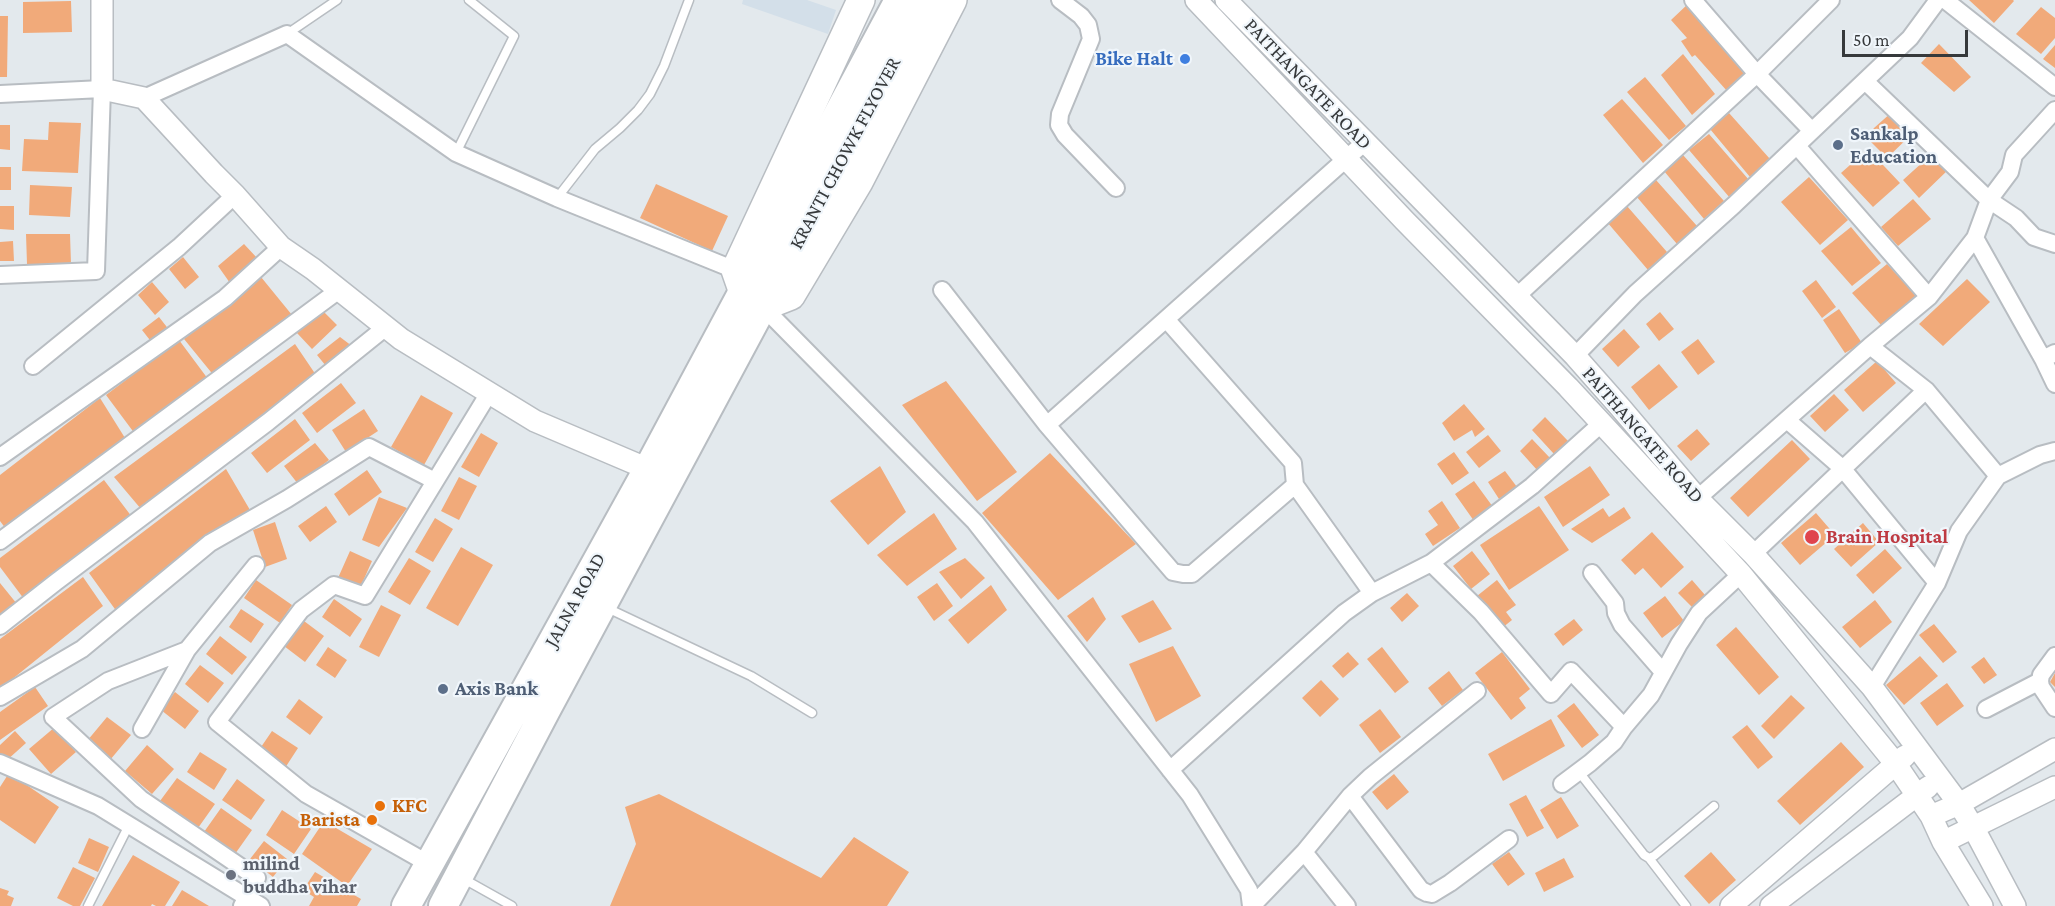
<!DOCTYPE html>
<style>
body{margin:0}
#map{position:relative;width:2055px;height:906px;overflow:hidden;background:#e3e9ed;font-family:"Crimson Pro",serif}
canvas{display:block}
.scale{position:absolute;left:1842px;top:30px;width:126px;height:27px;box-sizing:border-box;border:3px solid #36393b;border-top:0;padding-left:8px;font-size:18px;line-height:21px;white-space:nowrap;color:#36393b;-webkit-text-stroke:4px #f0f6fb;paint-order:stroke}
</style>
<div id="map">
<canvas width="2055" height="906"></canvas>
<div class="scale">50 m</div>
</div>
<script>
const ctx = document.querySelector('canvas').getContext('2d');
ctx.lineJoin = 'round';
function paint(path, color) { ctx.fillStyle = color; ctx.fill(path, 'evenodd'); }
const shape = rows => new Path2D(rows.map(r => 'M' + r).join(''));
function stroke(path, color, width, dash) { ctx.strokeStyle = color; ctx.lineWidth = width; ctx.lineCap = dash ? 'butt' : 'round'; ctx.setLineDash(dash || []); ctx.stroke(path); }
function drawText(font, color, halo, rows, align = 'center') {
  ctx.font = font + ' "Crimson Pro",serif'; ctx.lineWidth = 4.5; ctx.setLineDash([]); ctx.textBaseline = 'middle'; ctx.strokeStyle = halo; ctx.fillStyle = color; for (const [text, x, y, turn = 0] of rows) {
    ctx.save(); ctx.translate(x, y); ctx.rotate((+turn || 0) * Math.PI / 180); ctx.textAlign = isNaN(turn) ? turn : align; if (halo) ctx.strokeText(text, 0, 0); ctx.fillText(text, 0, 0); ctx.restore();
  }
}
paint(shape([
 [743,0,807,0,836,10,828,34,742,4]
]), '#d3dfe9');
paint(shape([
 [1969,0,2013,0,2014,1,1994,23],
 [71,1,72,32,23,33,23,2],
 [1689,3,1747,74,1727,91,1695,55,1692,57,1681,41,1687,38,1671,20],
 [2041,7,2055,18,2055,38,2041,54,2016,34],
 [0,16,8,16,7,77,0,77],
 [1939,44,1971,77,1954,92,1921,63],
 [2055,45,2055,68,2043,59],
 [1683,54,1715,94,1692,115,1661,75],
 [1645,77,1686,126,1669,140,1627,92],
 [1622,99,1663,145,1643,163,1603,115],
 [1892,112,1913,133,1887,158,1865,136],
 [1729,113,1770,159,1750,177,1710,129],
 [49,122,81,123,78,173,22,171,24,139,48,140],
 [0,125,10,125,10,150,0,149],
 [1709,134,1749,180,1730,198,1689,150],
 [1868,149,1900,183,1873,207,1841,173],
 [1934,152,1949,169,1919,198,1903,180],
 [1683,155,1724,201,1704,219,1664,171],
 [0,167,11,167,11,190,0,190],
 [1809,177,1848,220,1820,245,1781,202],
 [1656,180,1697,226,1677,244,1636,196],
 [656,184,728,216,712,251,640,218],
 [30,185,72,187,70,217,29,215],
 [1913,199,1931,219,1898,246,1881,227],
 [0,206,14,206,14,230,0,229],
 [1627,206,1667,252,1648,270,1607,222],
 [1851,227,1881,263,1852,286,1821,251],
 [26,234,70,234,71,264,27,264],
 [13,241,14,261,0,261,0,242],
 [244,244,258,259,230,283,218,266],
 [183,257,199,277,185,289,169,269],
 [1887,264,1917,296,1881,325,1852,293],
 [261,277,292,315,215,377,184,339],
 [1967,279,1990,302,1943,346,1919,324],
 [1816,280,1836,307,1822,318,1802,291],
 [152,282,169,302,155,315,138,295],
 [1839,309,1862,343,1845,353,1823,320],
 [322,310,337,325,312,349,297,333],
 [1660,312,1674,329,1659,341,1646,324],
 [159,317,170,331,153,344,142,330],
 [1624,329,1640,347,1618,367,1602,349],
 [340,337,352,346,326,366,317,355],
 [1698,339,1715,362,1698,375,1681,352],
 [179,340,208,379,135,434,106,395],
 [295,344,316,375,141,509,114,477],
 [1877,361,1896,383,1863,412,1844,390],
 [1659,364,1678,387,1649,410,1631,387],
 [946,381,1017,472,977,501,902,405],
 [341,383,356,403,317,433,302,413],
 [1834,394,1849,410,1825,432,1810,416],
 [421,395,453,413,424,465,391,447],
 [100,398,125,438,6,529,0,521,0,475],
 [1464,404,1485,429,1475,437,1472,430,1454,441,1442,423],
 [364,409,378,431,346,452,332,430],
 [1545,417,1568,441,1554,454,1532,430],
 [295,419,310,440,267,473,251,453],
 [1697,429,1710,444,1691,461,1677,446],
 [481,433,498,443,479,477,461,467],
 [1488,435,1501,451,1479,468,1466,452],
 [1532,439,1550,458,1537,470,1520,451],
 [1792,440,1810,459,1748,517,1730,498],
 [315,443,329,460,298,484,284,466],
 [1454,452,1469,473,1452,485,1437,464],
 [1050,453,1136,544,1058,600,982,513],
 [880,466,906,512,868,545,830,501],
 [1590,466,1610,495,1563,527,1544,497],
 [226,469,250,510,117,612,89,573],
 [367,470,382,492,349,516,334,494],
 [1505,471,1517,487,1499,499,1488,482],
 [459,477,477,486,459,520,441,511],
 [104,480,132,517,24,599,0,567,0,558],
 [1474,481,1493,507,1474,521,1455,494],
 [379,497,407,508,379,547,362,540],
 [1442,501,1460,528,1433,546,1425,534,1438,525,1428,511],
 [326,506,337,522,310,542,298,526],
 [1539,506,1569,550,1509,590,1480,545],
 [1624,507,1631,518,1592,543,1571,529,1603,508,1609,517],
 [934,513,957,549,907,586,877,555],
 [1816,513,1835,535,1800,565,1781,543],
 [435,518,453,529,433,562,415,552],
 [275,522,287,559,265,567,253,530],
 [1863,523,1879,542,1851,567,1834,549],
 [1652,532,1684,567,1661,588,1643,568,1635,575,1621,560],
 [461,547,493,565,458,626,426,608],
 [1885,549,1902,568,1873,594,1856,575],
 [350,551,372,561,360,588,338,578],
 [1472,551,1490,574,1471,589,1453,566],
 [409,558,431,571,410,605,388,592],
 [965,558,985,578,961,599,939,572],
 [83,577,103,606,0,689,0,639],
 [256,580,292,605,280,623,244,598],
 [1497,580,1516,605,1506,612,1512,620,1502,628,1477,596],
 [1692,580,1705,595,1692,607,1678,593],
 [0,583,17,604,0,618],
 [937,583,953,606,934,621,917,597],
 [991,585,1007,610,968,644,948,620],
 [1407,593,1419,606,1402,622,1390,608],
 [1665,596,1684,621,1662,638,1643,613],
 [1093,597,1106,619,1087,642,1067,616],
 [334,599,362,619,350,637,322,617],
 [1153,600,1172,629,1139,643,1121,616],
 [1875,600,1892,622,1860,648,1842,627],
 [381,605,401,615,379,657,359,647],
 [241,609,264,624,251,643,229,627],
 [1574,619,1583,630,1563,646,1554,634],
 [304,621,324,636,305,662,284,646],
 [1934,624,1957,652,1943,663,1919,635],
 [1736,627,1779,677,1759,695,1716,645],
 [220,636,247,657,232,675,206,654],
 [1173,646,1201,696,1156,722,1129,664],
 [328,647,347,660,335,678,316,665],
 [1382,647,1409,682,1395,693,1367,659],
 [1348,652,1359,664,1343,678,1332,666],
 [1502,652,1530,689,1519,698,1526,708,1511,720,1475,673],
 [1920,656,1938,676,1904,705,1886,685],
 [1984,657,1997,675,1984,684,1971,667],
 [200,665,224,683,208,703,185,684],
 [1449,671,1463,690,1442,706,1428,688],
 [2055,673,2055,687,2050,682],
 [1321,680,1339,699,1320,717,1302,698],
 [1947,683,1964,706,1937,726,1920,703],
 [35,687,48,706,0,740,0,712],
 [175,692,199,711,185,729,161,710],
 [1791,695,1805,708,1774,739,1761,726],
 [299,699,323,717,310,735,286,717],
 [1574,703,1599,735,1582,748,1557,716],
 [1380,709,1401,737,1380,753,1359,725],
 [107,717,131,735,110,760,87,741],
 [1551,719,1565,746,1503,781,1488,754],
 [1747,725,1773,757,1758,769,1732,737],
 [55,727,76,752,51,774,29,749],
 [15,731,26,743,6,761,0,754,0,745],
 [272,731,298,748,285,768,259,750],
 [1841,742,1864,767,1800,825,1777,801],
 [147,745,174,769,152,794,125,771],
 [200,752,227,769,214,790,187,772],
 [9,773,59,807,35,844,0,820,0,787],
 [1394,774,1409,792,1387,810,1372,792],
 [177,778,215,804,198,828,160,801],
 [237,779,265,800,251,820,222,800],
 [659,794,821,878,854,837,909,872,887,906,610,906,636,844,625,807],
 [1526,795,1544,828,1527,837,1509,804],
 [1561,797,1579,826,1557,839,1540,810],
 [221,808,252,830,235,854,204,832],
 [282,810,311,829,294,854,266,835],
 [324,821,372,849,347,886,302,854],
 [89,838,109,847,98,872,78,863],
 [264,841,287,859,273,877,250,859],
 [1509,852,1525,874,1508,886,1492,864],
 [1711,852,1736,880,1709,904,1684,876],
 [133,855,180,882,165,906,156,906,152,904,151,906,102,906],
 [1564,858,1574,877,1544,892,1535,873],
 [73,867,95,878,80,906,73,906,57,898],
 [315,872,361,899,357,906,309,906,314,897,303,890],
 [0,888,9,891,7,895,14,898,11,906,0,906],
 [182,890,209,906,172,906]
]), '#f1aa7a');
const service = shape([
 [287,34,337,0],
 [456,153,514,36,469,0],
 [557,198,595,149,620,128,638,110,650,94,664,66,689,0],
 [605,607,751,676,812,713],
 [1579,772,1644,855,1649,858,1654,856,1714,806],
 [1649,858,1686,906],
 [462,878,512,906],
 [88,906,129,825]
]);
const minor = shape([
 [1060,0,1081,16,1088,25,1091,39,1060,114,1059,125,1065,135,1116,188],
 [1693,0,1757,74,1812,131],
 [1945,0,2055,87],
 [0,94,102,89,96,271,0,275],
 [144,98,287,34,456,153,557,198,735,270],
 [2055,110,2014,155,2010,172,1989,200,2016,218,2034,237,2055,244],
 [1797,146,1929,297],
 [1975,238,2043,359,2055,353],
 [942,290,1047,425,1365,142],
 [1516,297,1757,74,1831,0],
 [763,307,975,522,1190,795,1249,890,1251,906],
 [1166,319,1293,463,1295,485,1372,593],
 [1870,346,1926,390,1998,476],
 [1575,356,1635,294,1734,205,1910,38,1938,0],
 [2043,359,2055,384],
 [33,366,179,247,235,195],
 [1787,420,1842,468,1937,583],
 [1047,425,1173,572,1183,574,1192,574,1295,485],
 [0,457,225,298,281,247],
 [1690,505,1870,346,1929,297,1975,238,1989,200,1865,81],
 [0,541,339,290],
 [1753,554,1926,390],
 [1431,563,1481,612,1551,694,1571,671,1624,727,1651,695,1679,644,1699,613,1741,574],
 [1592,573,1615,603,1616,613,1622,625,1663,672],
 [0,626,56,582,268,422,386,327],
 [187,650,108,681,53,717,141,799,257,878,242,906],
 [2055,656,2041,675,2040,681,2041,687,2055,708],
 [1872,687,1937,583,1959,531,1998,476,2040,455,2055,451],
 [0,697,82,649,210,543,287,499,369,447,435,481],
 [1986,709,2040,681],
 [142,729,187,650,256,565],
 [0,763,98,806,261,906],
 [1170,770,1344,613,1372,593,1431,563,1532,486,1602,423],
 [1562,784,1590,763,1614,742,1624,727],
 [1350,796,1421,890,1427,893,1432,894,1450,883,1509,839],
 [1304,852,1347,906],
 [429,864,306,794,217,722,301,610,334,585,365,596,489,393],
 [1252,906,1304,852,1350,796,1370,777,1477,691]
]);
const tertiary = shape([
 [102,0,102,89,144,98,214,174,235,195,281,247,313,269,401,339,535,421,648,469],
 [1196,0,1404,220,1568,387,1741,574,1895,763,1931,816,1943,842,1982,906],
 [1226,0,1575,356,1620,407,1698,499,1753,554,1872,687,1959,804,1973,827,2015,906],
 [1931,816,1959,804,2055,749],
 [1943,842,2055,787],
 [1731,906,1905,756],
 [1771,906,1928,787]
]);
const primary = shape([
 [743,293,735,270,861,0],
 [763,307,791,296,859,182,953,0]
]);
const trunk = shape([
 [406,906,648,469,899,0],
 [443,906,546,710,927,0]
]);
stroke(service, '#b8bdc2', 11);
stroke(minor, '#b8bdc2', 20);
stroke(tertiary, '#b8bdc2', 24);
stroke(primary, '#b8bdc2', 30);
stroke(trunk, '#b8bdc2', 32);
stroke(service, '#fff', 8);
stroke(minor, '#fff', 16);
stroke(tertiary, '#fff', 21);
stroke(primary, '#fff', 27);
stroke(trunk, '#fff', 28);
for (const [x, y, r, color] of [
 [1185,59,6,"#3f7fe0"],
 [1838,145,6,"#5c6f8a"],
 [1812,537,8,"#e0444e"],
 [443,689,6,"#5c6f8a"],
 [380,806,6,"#e8710a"],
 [372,820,6,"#e8710a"],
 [231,875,6,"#6b7280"]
]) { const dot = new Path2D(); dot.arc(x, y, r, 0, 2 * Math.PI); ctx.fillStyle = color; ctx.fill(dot); stroke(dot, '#f0f6fb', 2); }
drawText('bold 20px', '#366cbe', '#f0f6fb', [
 ["Bike Halt",1173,59]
], 'right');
drawText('20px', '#36393b', '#f0f6fb', [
 ["PAITHANGATE ROAD",1308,84,46],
 ["KRANTI CHOWK FLYOVER",845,153,-62],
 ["PAITHANGATE ROAD",1643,435,49],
 ["JALNA ROAD",575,600,-61]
]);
drawText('bold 20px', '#4e5e75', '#f0f6fb', [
 ["Sankalp",1850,134],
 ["Education",1850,157],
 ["Axis Bank",455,689]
], 'left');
drawText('bold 20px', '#be3a42', '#f0f6fb', [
 ["Brain Hospital",1826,537]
], 'left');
drawText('bold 20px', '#c56008', '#f0f6fb', [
 ["KFC",392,806],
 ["Barista",360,820,"right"]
], 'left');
drawText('bold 20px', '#5b616d', '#f0f6fb', [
 ["milind",243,864],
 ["buddha vihar",243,887]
], 'left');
</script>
